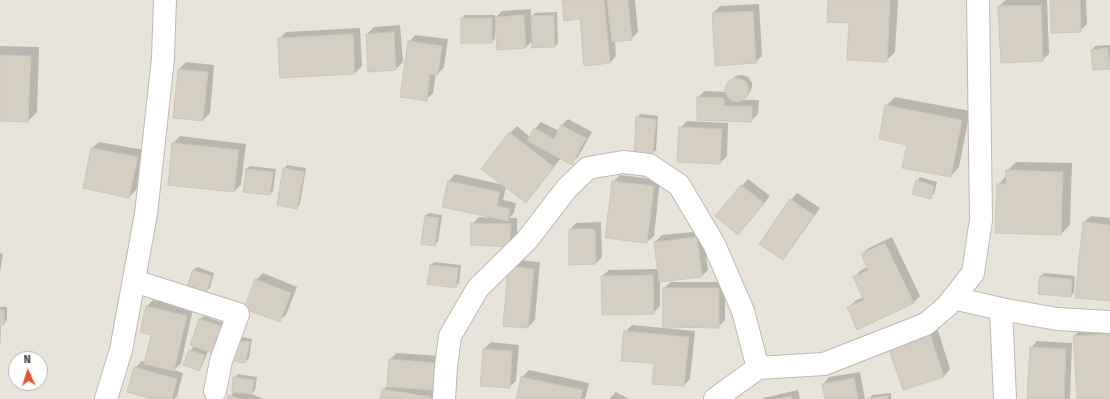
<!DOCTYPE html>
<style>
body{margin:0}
#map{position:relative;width:1110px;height:399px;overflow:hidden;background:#f4f2ec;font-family:"Fira Sans",sans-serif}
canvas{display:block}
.north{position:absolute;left:8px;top:351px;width:40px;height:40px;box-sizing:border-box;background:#fff;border:1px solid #b6b4b1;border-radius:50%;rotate:357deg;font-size:11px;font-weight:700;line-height:16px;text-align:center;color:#48443b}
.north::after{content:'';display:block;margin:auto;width:14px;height:18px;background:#e35635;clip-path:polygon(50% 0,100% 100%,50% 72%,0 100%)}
</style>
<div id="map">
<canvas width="1110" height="399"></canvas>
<div class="north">N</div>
</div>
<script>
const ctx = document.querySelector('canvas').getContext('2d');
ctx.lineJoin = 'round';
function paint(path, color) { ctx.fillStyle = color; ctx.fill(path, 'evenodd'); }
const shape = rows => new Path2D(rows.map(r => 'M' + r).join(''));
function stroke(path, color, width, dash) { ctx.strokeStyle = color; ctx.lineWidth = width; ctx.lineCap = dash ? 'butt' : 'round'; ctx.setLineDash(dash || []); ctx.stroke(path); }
paint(shape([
 [0,0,1110,0,1110,399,0,399],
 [16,359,40,359,40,383,16,383]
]), '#e8e4db');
paint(shape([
 [563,0,635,0,638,32,631,39,615,41,616,56,610,63,581,18],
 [829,0,898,0,895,52,886,61],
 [1006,0,1047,0,1049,54,1042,60,999,6],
 [1051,0,1086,0,1087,24,1080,31],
 [759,4,762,56,755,62,713,13,720,6],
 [531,9,531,17,535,13,557,12,558,43,555,46,533,40,526,47,496,29,495,29,495,39,491,42,462,18,465,15,495,15,495,18,502,11],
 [400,25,403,62,396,69,369,71,367,34,374,27],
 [360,28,362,66,355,73,281,77,279,39,286,32],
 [415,35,448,39,444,67,438,74,436,73,433,93,426,100,409,42],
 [1110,45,1110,67,1094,69,1092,50,1095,46],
 [0,46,39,47,37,112,28,121,0,120],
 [186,62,214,65,210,113,203,120,174,117,179,69],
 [742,75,748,77,752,83,752,87,749,94,742,100,759,100,758,114,751,121,698,97,705,91,727,92,726,89,729,82,736,76],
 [895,97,970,111,959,167,951,176,908,144,886,106],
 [640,114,658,116,656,150,652,153,637,118],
 [568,119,592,132,578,157,571,164,561,158,526,202,506,187,503,200,516,203,514,213,509,218,517,218,517,239,510,246,472,224,479,217,492,218,444,206,449,181,455,174,504,185,483,169,510,133,517,126,530,137,535,129,541,122,559,131,562,125],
 [687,121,728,123,727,156,720,163,678,161,680,128],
 [180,136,246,144,241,185,234,191,169,184,173,143],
 [99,142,144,150,136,190,129,197,84,187,92,148],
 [1016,162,1072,163,1070,225,1061,234,998,185,1007,175,1007,171],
 [287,165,306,168,300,204,297,208,284,169],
 [250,166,276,169,273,191,270,194,246,169],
 [620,175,660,180,654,236,647,242,613,182],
 [920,177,937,182,934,194,930,198,917,181],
 [748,179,770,196,745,227,717,216],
 [797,193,820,208,789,252,782,259,791,200],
 [429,213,442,215,438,242,434,245,425,216],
 [1091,216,1110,218,1110,300,1084,222],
 [601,222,602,257,595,264,570,229,576,223],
 [703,231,708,270,702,276,660,281,660,306,653,313,602,276,609,270,658,269,655,242,662,235],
 [892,237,920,296,913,303,848,308,855,301,863,297,854,277,861,270,868,267,862,254,869,248],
 [0,253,3,254,0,272],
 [516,260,540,262,535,320,528,327,504,325],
 [434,262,461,265,459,283,455,286,431,265],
 [197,267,214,273,210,288,206,291,193,270],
 [263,273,297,287,286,315,279,321,256,280],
 [1044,273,1075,276,1074,292,1071,296,1041,277],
 [671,282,725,282,725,320,718,327,664,288],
 [153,300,193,309,181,363,174,370,183,373,177,396,174,399,156,399,135,368,142,361,146,362,152,334,146,307],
 [0,307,7,307,7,320,4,324,0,324],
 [204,316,224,323,215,349,212,352,208,351,202,366,199,369,190,351,194,346,200,319],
 [632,325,695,331,690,379,684,385,655,362,625,332],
 [0,326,1,326,0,348],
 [1110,326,1110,399,1078,399,1074,336,1083,327],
 [937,327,950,369,944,376,904,389,889,347],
 [242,337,252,339,249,358,245,362,238,340],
 [1037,341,1072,343,1070,399,1028,399,1031,348],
 [491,342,519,345,516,381,509,387,481,385,484,349],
 [397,353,441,356,440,382,432,390,438,391,436,399,381,399,383,390,388,385,390,359],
 [529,370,589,383,585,399,517,399,522,377],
 [860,372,865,399,826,399,823,384,829,377],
 [238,374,257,377,255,390,251,394,264,399,229,399,234,391,234,378],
 [798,390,800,399,762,399,763,398],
 [616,392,629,399,609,399],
 [891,393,891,399,869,399,872,395]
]), '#0003');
const building = shape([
 [562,0,604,0,610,63,584,66,580,19,564,21,562,0],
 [607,0,628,0,632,40,612,42,607,0],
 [828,0,890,0,887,62,847,60,849,23,827,22,828,0],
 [1050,0,1080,0,1081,32,1051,33,1050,0],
 [1041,5,1043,61,1001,63,998,6,1041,5],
 [753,11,756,63,715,66,712,13,753,11],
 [524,15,526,48,497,50,495,17,524,15],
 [554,15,555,47,532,48,531,16,554,15],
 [461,18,492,18,492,43,461,43,461,18],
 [394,32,396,70,368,72,366,34,394,32],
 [353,34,355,74,280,78,278,38,353,34],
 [408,41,442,46,438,75,430,74,427,101,400,97,408,41],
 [1108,48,1110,69,1093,70,1091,50,1108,48],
 [0,55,31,56,28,122,0,121,0,55],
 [178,69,208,72,203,121,173,118,178,69],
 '725 90a12 12 0 1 1 24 0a12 12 0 1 1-24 0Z',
 [697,97,724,98,724,106,752,106,752,122,697,120,697,97],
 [885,105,962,120,951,177,902,168,907,145,879,139,885,105],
 [636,117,656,119,653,154,634,153,636,117],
 [561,125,586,138,572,165,527,141,534,128,554,139,561,125],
 [679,127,722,129,720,164,677,162,679,127],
 [509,132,554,167,526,203,481,169,509,132],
 [172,143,239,150,234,192,168,185,172,143],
 [91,148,138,157,129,198,83,188,91,148],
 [283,168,304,172,297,209,277,205,283,168],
 [246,169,273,172,270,195,243,192,246,169],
 [1006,170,1063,172,1061,235,995,233,997,184,1006,184,1006,170],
 [916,180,934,186,931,199,912,194,916,180],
 [448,181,500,192,497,206,510,209,508,221,442,207,448,181],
 [612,181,654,186,647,243,605,238,612,181],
 [741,185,764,203,738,235,715,216,741,185],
 [790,199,814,215,783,260,759,244,790,199],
 [425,216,439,218,435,246,421,244,425,216],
 [1083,222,1110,225,1110,301,1075,298,1083,222],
 [471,223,511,224,510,247,471,245,471,223],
 [569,229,595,229,596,264,569,265,569,229],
 [697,237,702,277,659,282,654,242,697,237],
 [885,243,914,303,857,330,847,307,864,300,853,277,868,270,861,254,885,243],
 [430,265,458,268,456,288,427,284,430,265],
 [508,266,534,269,528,328,503,326,508,266],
 [193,270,212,276,206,292,187,286,193,270],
 [653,275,654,314,602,315,601,276,653,275],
 [1040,276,1072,279,1071,297,1038,294,1040,276],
 [255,279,291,293,280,322,244,309,255,279],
 [663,288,719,288,719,328,663,327,663,288],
 [146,306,187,316,174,371,144,364,151,335,140,332,146,306],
 [0,310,4,310,4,325,0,325,0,310],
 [199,319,221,326,212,353,190,345,199,319],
 [624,331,689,337,684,386,652,384,654,363,621,361,624,331],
 [930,333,944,377,903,390,888,347,930,333],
 [1110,334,1110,399,1077,399,1073,336,1110,334],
 [237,340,250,342,245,363,233,361,237,340],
 [1030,347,1066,349,1064,399,1027,399,1030,347],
 [483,349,512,351,510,388,480,386,483,349],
 [189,350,205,355,199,371,183,365,189,350],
 [389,359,435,363,433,390,387,387,389,359],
 [134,367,177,379,172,399,152,399,127,392,134,367],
 [233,377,254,380,252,394,232,392,233,377],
 [521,377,583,390,580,399,516,399,521,377],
 [854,378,858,399,825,399,822,384,854,378],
 [382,389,431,397,431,399,380,399,382,389],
 [229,395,240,399,227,399,229,395],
 [791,396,792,399,777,399,791,396],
 [888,396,888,399,868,399,868,398,888,396]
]);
paint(building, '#d5cfc3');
stroke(building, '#cfc7b7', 1);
const street = shape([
 [134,281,238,314,221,361,215,391],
 [953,298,1001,309,1057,319,1110,322],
 [1001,309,1005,399],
 [106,399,121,350,146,214,163,58,165,0],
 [444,399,446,367,450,336,478,288,527,240,567,188,588,168,623,162,649,165,679,185,714,244,743,311,758,368],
 [715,399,758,368,824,364,926,324,947,306,973,273,981,220,978,0]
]);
stroke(street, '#bfbab0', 24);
stroke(street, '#fff', 22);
</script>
